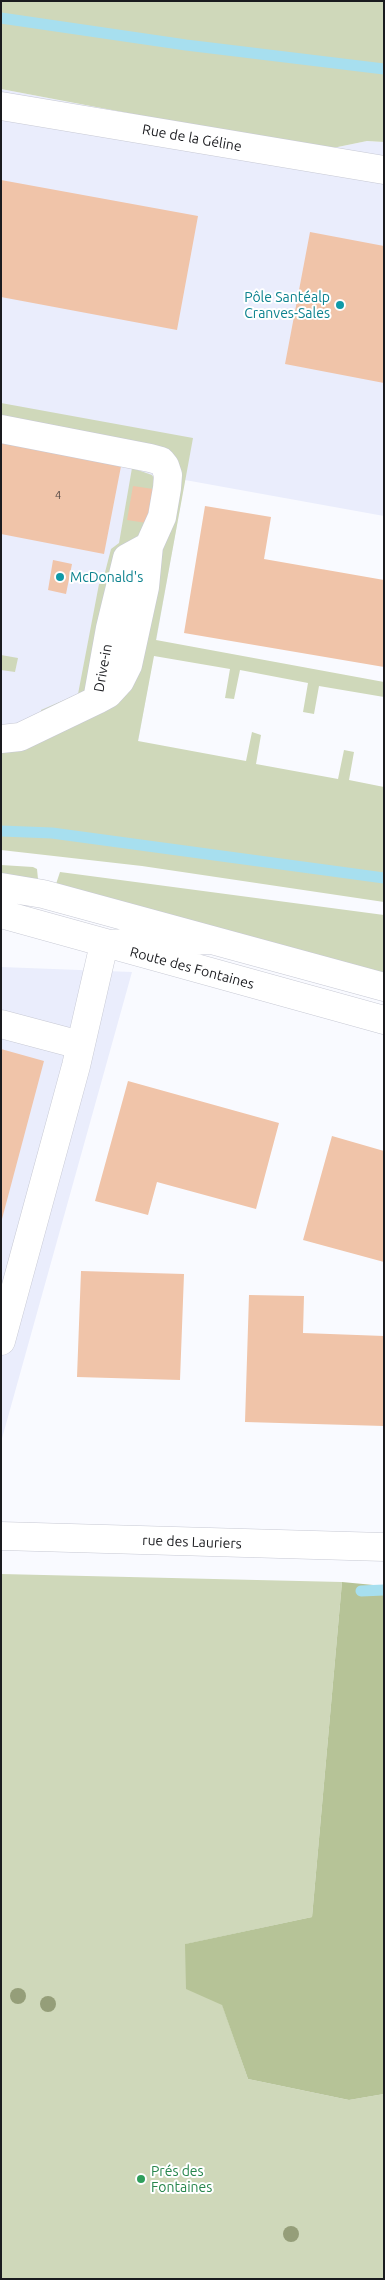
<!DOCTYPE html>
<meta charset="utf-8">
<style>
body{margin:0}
#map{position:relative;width:385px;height:2280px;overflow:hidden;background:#f9faff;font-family:Ubuntu,sans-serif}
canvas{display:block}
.frame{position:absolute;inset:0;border:2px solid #1a1b1f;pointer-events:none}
</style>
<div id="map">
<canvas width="385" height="2280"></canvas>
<div class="frame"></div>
</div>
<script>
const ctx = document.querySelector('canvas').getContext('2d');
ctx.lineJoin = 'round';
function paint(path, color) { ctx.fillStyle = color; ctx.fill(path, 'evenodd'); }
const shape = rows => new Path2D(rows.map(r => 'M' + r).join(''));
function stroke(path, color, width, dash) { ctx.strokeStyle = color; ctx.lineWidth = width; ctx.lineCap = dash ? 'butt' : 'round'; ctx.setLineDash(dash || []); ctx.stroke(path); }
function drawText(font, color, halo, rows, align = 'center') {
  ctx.font = font + ' Ubuntu,sans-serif'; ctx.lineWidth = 4; ctx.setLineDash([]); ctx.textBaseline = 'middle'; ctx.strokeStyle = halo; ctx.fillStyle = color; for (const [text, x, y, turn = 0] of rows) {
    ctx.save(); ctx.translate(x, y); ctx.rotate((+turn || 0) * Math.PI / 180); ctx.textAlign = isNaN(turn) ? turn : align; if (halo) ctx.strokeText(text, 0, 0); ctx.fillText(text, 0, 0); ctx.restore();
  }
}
paint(shape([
 [1,89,323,150,367,141,384,142,384,516,185,480,135,759,1,765],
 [1,967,132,972,1,1442]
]), '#eaedfc');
paint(shape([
 [1,1,384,1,384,142,367,141,323,150,1,89],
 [1,403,193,438,156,640,384,682,384,697,319,686,314,714,303,712,308,683,240,670,234,699,225,698,230,669,154,656,138,741,246,761,252,732,261,735,256,764,338,779,344,750,354,752,349,780,384,787,384,902,142,866,1,850,1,753,11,751,104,710,157,572,177,477,1,423],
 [132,468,152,475,158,485,85,693,43,717,41,710,78,694,99,584,102,584,111,549,119,543],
 [1,655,18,658,15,672,1,670],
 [1,865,33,867,37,869,38,879,1,874],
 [60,872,384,915,383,973,245,937,56,884],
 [1,1574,342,1582,312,1917,186,1944,222,2004,248,2079,349,2100,384,2094,384,2279,1,2279]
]), '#cfd8ba');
paint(shape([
 [342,1582,384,1586,384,2094,349,2100,248,2079,222,2005,186,1989,185,1944,312,1917]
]), '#b6c397');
stroke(shape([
 [1,18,186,45,384,69],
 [1,831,52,833,384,878],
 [361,1591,384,1590]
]), '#a7dfef', 11);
paint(shape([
 [1,180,198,216,177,330,1,297],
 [310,232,384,246,384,383,285,364],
 [1,433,123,456,104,554,1,534],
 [133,486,153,489,147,523,127,520],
 [205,506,271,517,264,559,384,580,384,667,184,633],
 [53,560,72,564,66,594,48,590],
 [1,1049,44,1061,2,1219,1,1219],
 [128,1081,279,1123,256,1209,157,1182,148,1215,95,1201],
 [332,1136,384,1151,384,1262,303,1240],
 [81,1271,184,1274,180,1380,77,1377],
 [249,1295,304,1296,303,1333,384,1336,384,1426,245,1422]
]), '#f0c4a9');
const minor = shape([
 [1,106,384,170],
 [1,429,150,458,161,461,165,466,168,475,167,488,162,517,149,546,145,587,128,665,120,681,108,694,97,700],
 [1,739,20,737,97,700,110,628,127,558,149,546],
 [1,887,43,894,384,987],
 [1,914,384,1020],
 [1,1024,80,1045],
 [1,1341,76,1066,104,944,209,940],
 [1,1536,384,1547]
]);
stroke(minor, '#c7c9d4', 29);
stroke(minor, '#fff', 28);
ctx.fillStyle = '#959e79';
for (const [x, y] of [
 [18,1996],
 [48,2004],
 [291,2234]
]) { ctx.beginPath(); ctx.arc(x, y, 8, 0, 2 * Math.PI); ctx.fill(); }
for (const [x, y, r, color] of [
 [340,305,5,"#0f9aa8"],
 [60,577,5,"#0f9aa8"],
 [141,2179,5,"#2e9e5b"]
]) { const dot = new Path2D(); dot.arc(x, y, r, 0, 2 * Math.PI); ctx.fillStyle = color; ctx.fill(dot); stroke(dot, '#fff', 2); }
drawText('11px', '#504542', null, [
 ["4",58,495]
]);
drawText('14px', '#1a1b1f', '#fff', [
 ["Rue de la Géline",192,138,10],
 ["Drive-in",103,668,-80],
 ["Route des Fontaines",192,968,15],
 ["rue des Lauriers",192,1542,2]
]);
drawText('14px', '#0d838f', '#fff', [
 ["Pôle Santéalp",330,297],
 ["Cranves-Sales",330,313],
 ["McDonald's",70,577,"left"]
], 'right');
drawText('14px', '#27864d', '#fff', [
 ["Prés des",151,2171],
 ["Fontaines",151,2187]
], 'left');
</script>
